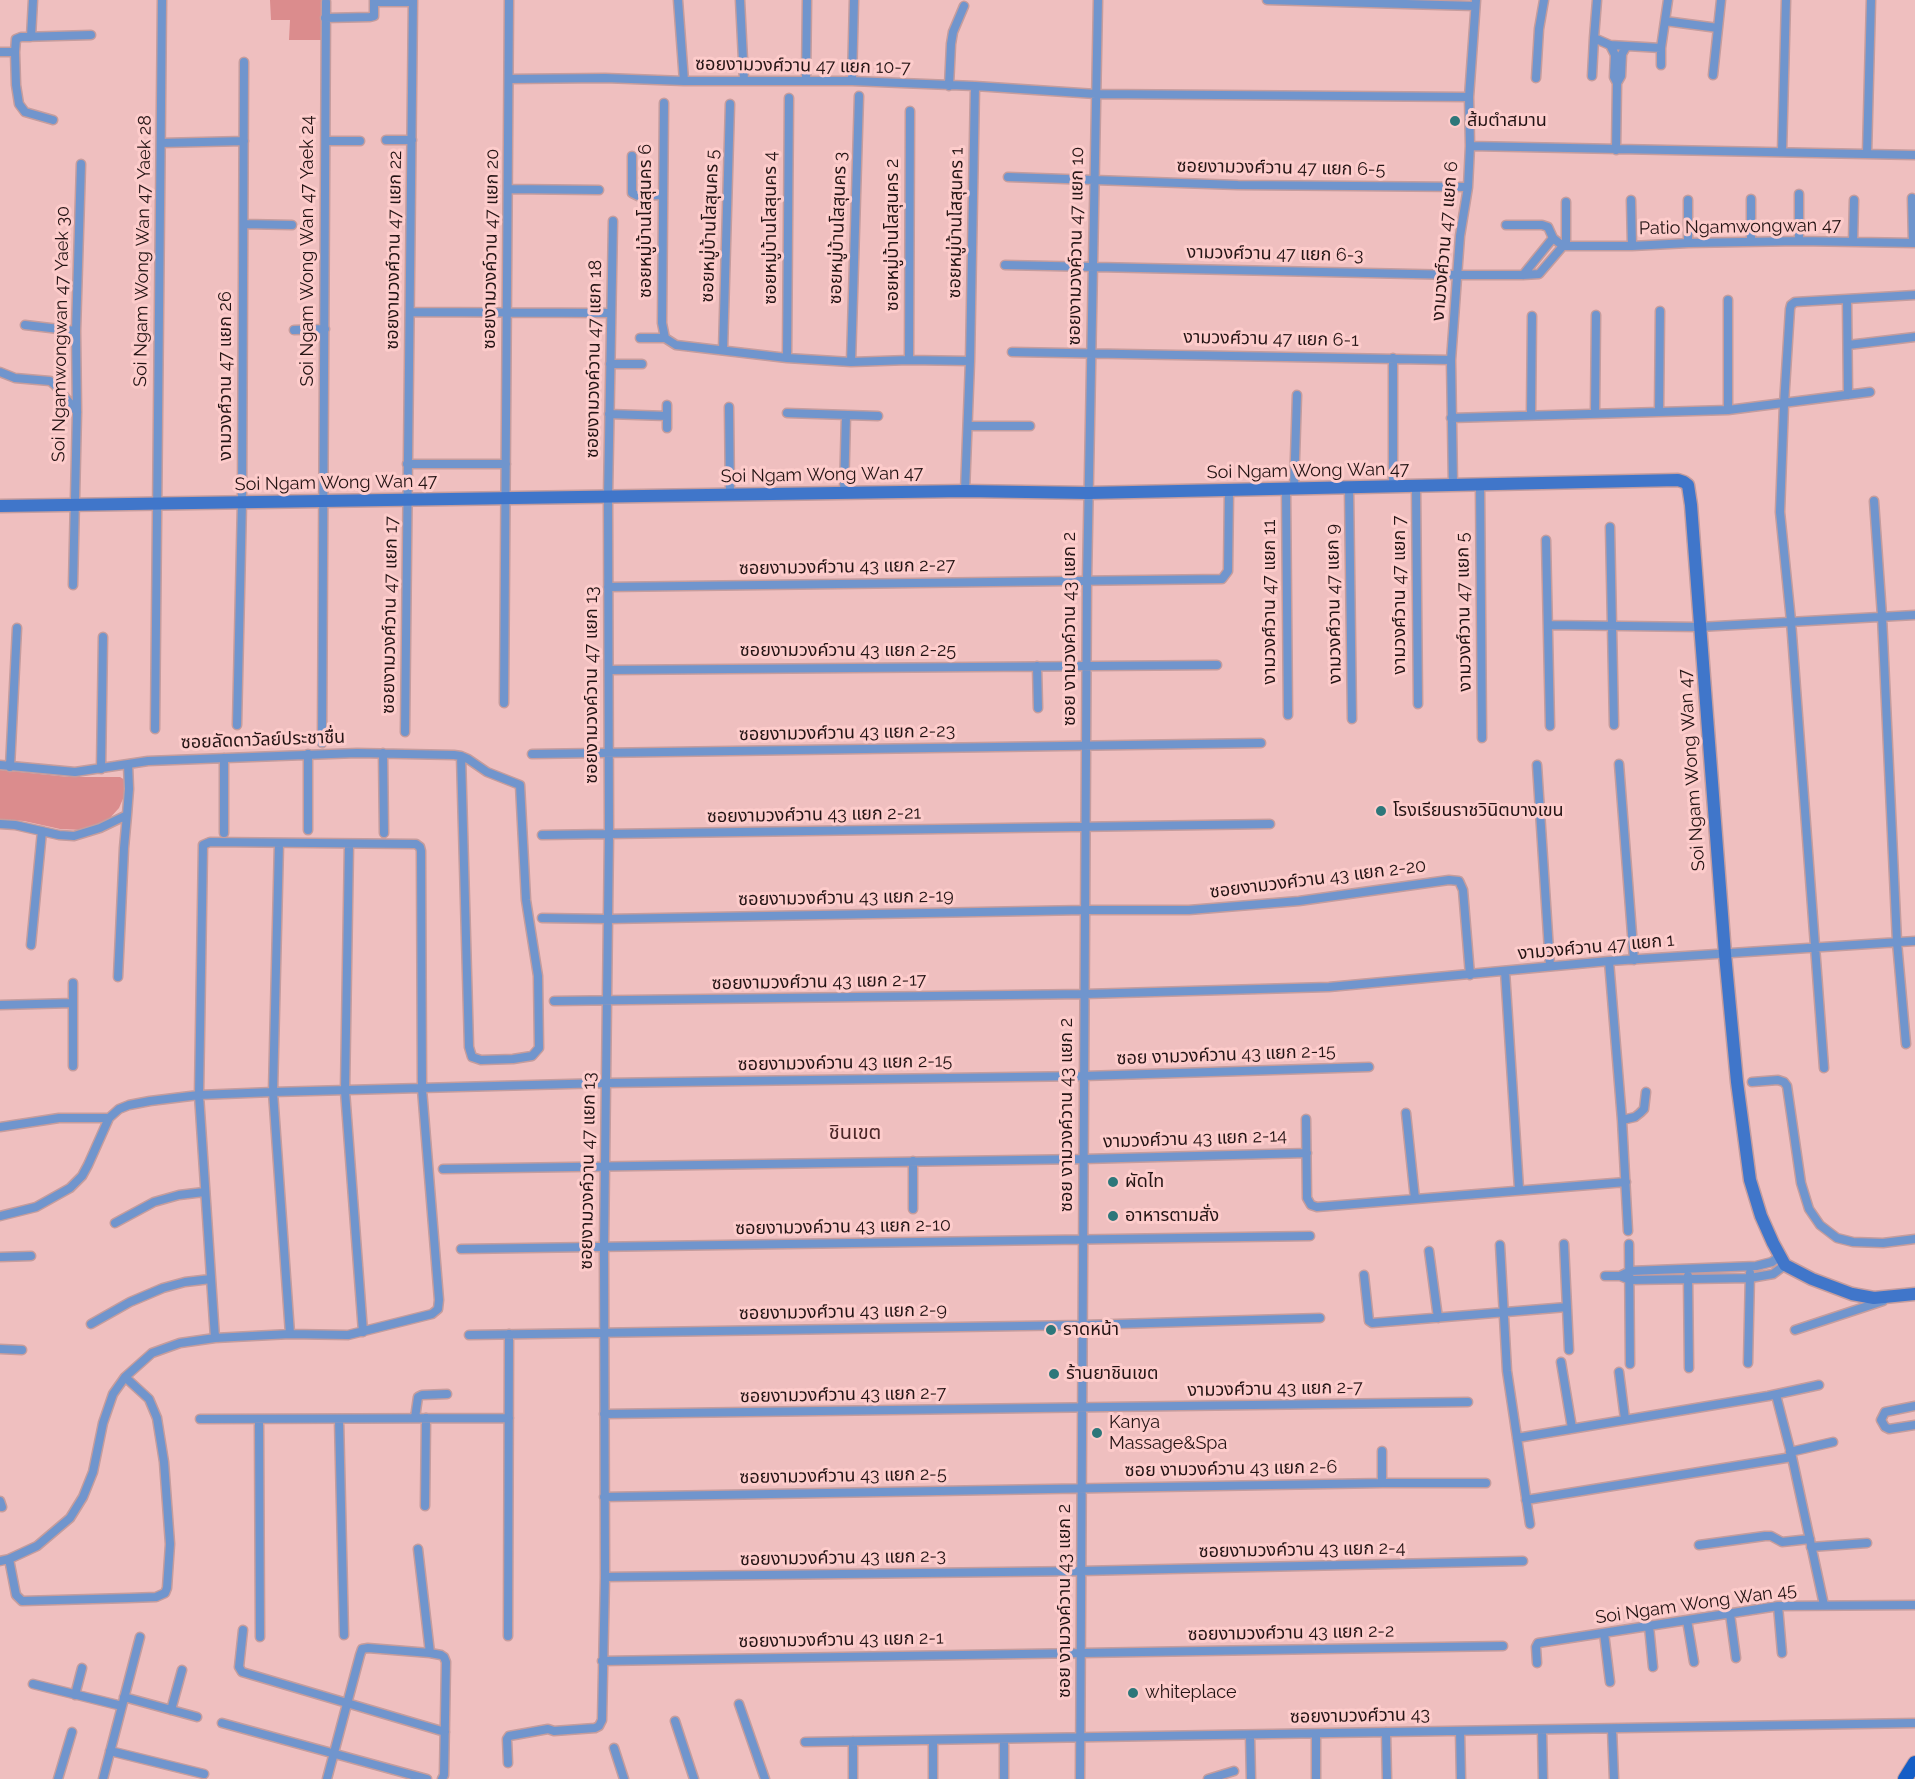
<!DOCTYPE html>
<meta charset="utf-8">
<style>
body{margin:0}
canvas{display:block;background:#efbfbf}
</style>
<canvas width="1915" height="1779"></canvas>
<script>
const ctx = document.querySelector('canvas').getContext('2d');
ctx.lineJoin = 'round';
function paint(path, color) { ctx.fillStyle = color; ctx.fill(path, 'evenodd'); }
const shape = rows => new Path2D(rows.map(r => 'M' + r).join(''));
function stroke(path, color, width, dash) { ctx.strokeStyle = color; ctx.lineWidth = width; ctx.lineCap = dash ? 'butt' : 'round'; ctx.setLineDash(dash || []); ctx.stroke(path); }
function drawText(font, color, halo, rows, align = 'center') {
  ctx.font = font + ' Raleway,"Noto Sans Thai",sans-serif'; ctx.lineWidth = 6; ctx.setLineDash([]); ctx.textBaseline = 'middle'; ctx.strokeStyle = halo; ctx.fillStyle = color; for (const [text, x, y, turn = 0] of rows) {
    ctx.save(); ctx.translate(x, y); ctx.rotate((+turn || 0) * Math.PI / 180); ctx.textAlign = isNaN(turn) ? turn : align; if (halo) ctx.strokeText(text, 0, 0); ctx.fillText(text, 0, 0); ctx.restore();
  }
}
paint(shape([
 [270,0,323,0,321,40,289,40,290,20,271,20],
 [0,770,69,777,120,777,125,780,125,794,119,808,109,819,83,830,60,829,24,821,0,819]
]), '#db8c8d');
const street = shape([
 [678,0,684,81],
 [740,0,744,80],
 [1267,0,1475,6],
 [1597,0,1594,38,1610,45,1661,48,1668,0],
 [374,2,413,2],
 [325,18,370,17,374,16,374,0],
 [1665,21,1718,28],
 [31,37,33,0],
 [1610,45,1615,55,1614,77,1617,83],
 [0,52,15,52],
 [1661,65,1661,48],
 [1713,75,1721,0],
 [1592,76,1594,38],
 [1536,78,1539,29,1544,0],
 [509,79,605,78,684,81,852,81,975,86,1096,94,1469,97],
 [806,80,807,0],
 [852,81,854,0],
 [949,86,951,44,953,32,964,6],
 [664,103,662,323,665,338],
 [53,120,25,112,19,104,16,85,15,52,16,39,21,37,91,35],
 [386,140,412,140],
 [326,141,360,141],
 [161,143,244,141],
 [1470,146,1915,155],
 [1616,150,1617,83,1621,76,1622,54,1626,47],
 [1782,152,1786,0],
 [1867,154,1871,0],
 [632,156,632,193,638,196,661,195],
 [1008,177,1238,185,1468,187],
 [508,189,599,190],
 [1912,198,1913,243],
 [1751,199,1751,242],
 [1631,200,1632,246],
 [244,224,292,225],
 [1506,225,1542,225,1548,227,1553,238],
 [1799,241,1799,194],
 [1853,242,1854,200],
 [1688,243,1688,200],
 [1563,246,1632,246,1688,243,1799,241,1915,243],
 [1566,246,1566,202],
 [1005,265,1458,275,1523,275,1539,274,1563,246,1553,238,1523,275],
 [1847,299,1848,395],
 [410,312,610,313],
 [25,325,76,331],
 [294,330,325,329],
 [640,338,665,338],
 [665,338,676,345,787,358,851,362,909,360,970,361,965,491],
 [1848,345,1915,337],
 [723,350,730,104],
 [1012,352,1451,360],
 [787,358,789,98],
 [909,360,910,111],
 [970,361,975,86],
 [851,362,859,96],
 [610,364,642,364],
 [0,372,15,378,50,381,55,385,77,412],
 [729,407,730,495],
 [1728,410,1728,300],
 [1659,412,1660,311],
 [787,413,878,416],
 [1595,413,1596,315],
 [609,414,667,416],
 [1531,415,1532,316],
 [1451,418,1728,410,1870,392],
 [968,426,1030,426],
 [667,428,667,405],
 [407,464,506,464],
 [1480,485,1482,738],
 [1453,486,1451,360,1460,236,1468,187,1470,146,1469,97,1476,0],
 [1393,487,1393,358],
 [1416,487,1418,704],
 [1349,488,1352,719],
 [1286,489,1288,715],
 [1294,489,1297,395],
 [844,493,846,415],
 [1874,501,1882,616,1897,942,1906,1044],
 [1610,527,1614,725],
 [1546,540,1550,726],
 [73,585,77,412,76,331,81,164],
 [608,587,1222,579,1228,571,1229,491],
 [1548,625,1699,627,1915,615],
 [1037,666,1038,708],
 [609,670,1217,665],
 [504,703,509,0],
 [237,725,242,502,244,62],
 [155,729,162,0],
 [405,732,413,0],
 [322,743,326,2],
 [383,753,384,833],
 [308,754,308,830],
 [532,754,1261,743],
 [1619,764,1634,960],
 [0,765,75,772,148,761,357,753,454,755,461,756,468,759,487,772,520,785,526,900,538,976,539,1048,532,1056,513,1059,481,1060,472,1057,469,1047,461,756],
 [1537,765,1550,966],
 [10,767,17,628],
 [101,769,103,637],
 [0,824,15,825,59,835,74,836,100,828,127,815,129,789,128,764],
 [224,833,224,758],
 [542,835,1270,824],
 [279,843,273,1092,290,1334],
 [349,844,345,1091,363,1332],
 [542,918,608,919,1085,910,1189,910,1299,901,1449,880,1459,881,1463,890,1470,975],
 [31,945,42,831],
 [1609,961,1622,1120,1628,1231],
 [1505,971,1519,1189],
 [118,977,124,848,127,815],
 [73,983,73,1066],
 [554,1001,1085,994,1329,987,1609,961,1915,941],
 [0,1005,73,1003],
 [1824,1068,1791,621,1780,512,1784,404,1790,309,1791,305,1795,302,1915,295],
 [1752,1082,1778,1080,1784,1082,1787,1086,1801,1183,1809,1209,1820,1225,1837,1238,1853,1242,1883,1243,1915,1239],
 [1406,1113,1415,1199],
 [1306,1119,1307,1198,1311,1205,1317,1207,1626,1182],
 [1622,1120,1635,1117,1640,1113,1644,1109,1646,1092],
 [0,1127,59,1118,109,1118],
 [913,1161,913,1209],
 [443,1169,1084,1159,1307,1153],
 [0,1216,36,1207,70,1188,82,1176,88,1165,109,1118,119,1109,129,1105,150,1101,199,1095,273,1092,606,1083,1084,1076,1369,1067],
 [115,1223,154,1202,179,1195,204,1192],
 [1564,1244,1569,1350],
 [1629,1244,1630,1364],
 [1500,1245,1507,1371,1530,1524],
 [461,1249,1310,1236],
 [1429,1251,1438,1318],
 [0,1257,31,1256],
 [1364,1275,1369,1321,1372,1323,1567,1307],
 [1605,1276,1620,1276,1630,1271,1756,1266,1772,1262,1780,1256],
 [1620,1276,1630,1280,1750,1278,1773,1274,1785,1265],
 [1688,1276,1689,1368],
 [91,1324,130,1302,163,1288,185,1282,211,1279],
 [1795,1330,1883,1301],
 [469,1335,1083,1325,1320,1318],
 [0,1349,22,1350],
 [1561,1362,1572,1428],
 [1748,1363,1750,1273],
 [1619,1372,1625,1419],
 [1776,1395,1792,1457,1824,1605],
 [1915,1406,1885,1412,1881,1420,1885,1427,1889,1429,1915,1425],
 [604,1414,1468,1402],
 [415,1418,418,1397,422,1395,447,1394],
 [200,1419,509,1418],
 [339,1419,344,1635],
 [259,1420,260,1637],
 [1517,1438,1768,1396,1819,1385],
 [1790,1452,1833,1442],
 [1382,1483,1382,1451],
 [604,1497,1382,1483,1486,1483],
 [1526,1500,1792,1457],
 [0,1501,2,1507],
 [425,1506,426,1418],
 [1699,1545,1765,1536,1771,1536,1782,1542,1810,1539],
 [1811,1547,1867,1543],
 [418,1549,430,1653],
 [9,1559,16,1595,22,1601,129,1598,156,1597,165,1593,167,1588,170,1544,164,1462,157,1418,149,1399,125,1377],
 [0,1561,9,1559,37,1546,70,1518,83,1497,93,1472,103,1423,113,1394,125,1377,152,1353,180,1343,215,1338,290,1334,348,1335,432,1314,438,1309,439,1300,422,1089,421,851,420,847,416,844,210,842,203,845,199,1095,215,1338],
 [605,1577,1081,1571,1523,1561],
 [1778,1606,1782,1653],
 [1730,1614,1736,1658],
 [1687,1620,1694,1662],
 [1649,1626,1653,1667],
 [243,1630,239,1667,242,1672,445,1732],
 [1604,1633,1610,1682],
 [508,1636,509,1334],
 [602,1661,1503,1646],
 [1537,1663,1536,1647,1538,1643,1778,1606,1915,1605],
 [33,1684,122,1706],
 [75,1695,82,1668],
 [124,1697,197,1717],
 [739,1704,765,1779],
 [171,1710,182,1670],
 [675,1721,694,1779],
 [222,1723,427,1779],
 [1612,1729,1614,1779],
 [1542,1730,1543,1779],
 [1460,1731,1461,1779],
 [1386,1732,1387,1779],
 [1316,1734,1316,1779],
 [1250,1735,1251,1779],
 [1004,1739,1004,1779],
 [853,1741,853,1779],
 [805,1742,1915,1723],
 [614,1748,624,1779],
 [110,1751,204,1774],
 [508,1763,507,1739,509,1736,548,1729,554,1731,595,1728,599,1726,602,1720,605,1577,604,1247,609,834,608,496,613,221],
 [58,1779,72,1732],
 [103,1779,140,1637],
 [327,1779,360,1655,362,1649,368,1648,430,1653,441,1655,444,1657,446,1662,444,1775,442,1779],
 [933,1779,933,1740],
 [1080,1779,1087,580,1098,0],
 [1208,1779,1234,1771]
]);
const secondary = shape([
 [0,506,965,491,1088,493,1678,480,1684,482,1688,485,1691,505,1725,954,1737,1082,1750,1180,1761,1216,1773,1243,1785,1265,1812,1279,1852,1294,1874,1298,1915,1294]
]);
const primary = shape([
 [1905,1779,1915,1763]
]);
stroke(street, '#c69d9d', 11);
stroke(secondary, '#c69d9d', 15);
stroke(primary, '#c69d9d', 16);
stroke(street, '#7095cd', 8);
stroke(secondary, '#4076ca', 12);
stroke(primary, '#155ec6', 14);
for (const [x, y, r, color] of [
 [1455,121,6,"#2d777a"],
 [1381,811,6,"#2d777a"],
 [1113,1182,6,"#2d777a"],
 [1113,1216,6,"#2d777a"],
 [1051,1330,6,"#2d777a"],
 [1054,1374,6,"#2d777a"],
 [1097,1433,6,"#2d777a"],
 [1133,1693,6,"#2d777a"]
]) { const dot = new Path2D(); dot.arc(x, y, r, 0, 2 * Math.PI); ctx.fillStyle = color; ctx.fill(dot); stroke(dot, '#fdcccb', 2); }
drawText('18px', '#241414', '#fdcccb', [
 ["ซอยงามวงศ์วาน 47 แยก 10-7",803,66,1],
 ["ซอยงามวงศ์วาน 47 แยก 6-5",1281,168,1],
 ["ซอยหมู่บ้านโสสุนคร 6",646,221,-90],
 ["ซอยหมู่บ้านโสสุนคร 1",956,223,-89],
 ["ซอยหมู่บ้านโสสุนคร 5",710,226,-88],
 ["Patio Ngamwongwan 47",1740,227,-1],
 ["ซอยหมู่บ้านโสสุนคร 4",771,228,-90],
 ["ซอยหมู่บ้านโสสุนคร 3",838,228,-88],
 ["ซอยหมู่บ้านโสสุนคร 2",893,235,-90],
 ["งามวงศ์วาน 47 แยก 6",1445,241,-85],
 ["ซอยงามวงค์วาน 47 แยก 10",1076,246,-89],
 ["ซอยงามวงค์วาน 47 แยก 20",491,249,-89],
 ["ซอยงามวงศ์วาน 47 แยก 22",394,250,-89],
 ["Soi Ngam Wong Wan 47 Yaek 28",143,251,-89],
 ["Soi Ngam Wong Wan 47 Yaek 24",308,251,-90],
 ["งามวงศ์วาน 47 แยก 6-3",1275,254,1],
 ["Soi Ngamwongwan 47 Yaek 30",61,334,-89],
 ["งามวงศ์วาน 47 แยก 6-1",1271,339,1],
 ["ซอยงามวงค์วาน 47 แยก 18",594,359,-89],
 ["งามวงศ์วาน 47 แยก 26",226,376,-90],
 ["Soi Ngam Wong Wan 47",1308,471,-1],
 ["Soi Ngam Wong Wan 47",822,475,-1],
 ["Soi Ngam Wong Wan 47",336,483,-1],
 ["ซอยงามวงศ์วาน 43 แยก 2-27",847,567,-1],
 ["งามวงศ์วาน 47 แยก 7",1400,595,-90],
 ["งามวงศ์วาน 47 แยก 11",1270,602,-90],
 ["งามวงศ์วาน 47 แยก 9",1334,604,-91],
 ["งามวงศ์วาน 47 แยก 5",1464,612,-91],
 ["ซอยงามวงศ์วาน 47 แยก 17",390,615,-89],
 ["ซอย งามวงค์วาน 43 แยก 2",1070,629,-90],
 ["ซอยงามวงค์วาน 43 แยก 2-25",848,651],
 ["ซอยงามวงค์วาน 47 แยก 13",592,685,-90],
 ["ซอยงามวงศ์วาน 43 แยก 2-23",847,733,-1],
 ["ซอยลัดดาวัลย์ประชาชื่น",263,740,-2],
 ["Soi Ngam Wong Wan 47",1692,770,-94],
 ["ซอยงามวงศ์วาน 43 แยก 2-21",814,815,-1],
 ["ซอยงามวงศ์วาน 43 แยก 2-20",1318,879,-7],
 ["ซอยงามวงศ์วาน 43 แยก 2-19",846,898,-1],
 ["งามวงศ์วาน 47 แยก 1",1596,947,-5],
 ["ซอยงามวงศ์วาน 43 แยก 2-17",819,982,-1],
 ["ซอย งามวงค์วาน 43 แยก 2-15",1226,1055,-2],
 ["ซอยงามวงค์วาน 43 แยก 2-15",845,1063,-1],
 ["ซอย งามวงค์วาน 43 แยก 2",1067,1115,-90],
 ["งามวงศ์วาน 43 แยก 2-14",1195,1139,-2],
 ["ซอยงามวงค์วาน 47 แยก 13",588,1171,-89],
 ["ซอยงามวงค์วาน 43 แยก 2-10",843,1227,-1],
 ["ซอยงามวงศ์วาน 43 แยก 2-9",843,1312,-1],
 ["งามวงศ์วาน 43 แยก 2-7",1275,1389,-1],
 ["ซอยงามวงศ์วาน 43 แยก 2-7",843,1395,-1],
 ["ซอย งามวงค์วาน 43 แยก 2-6",1231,1469,-1],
 ["ซอยงามวงศ์วาน 43 แยก 2-5",843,1476,-1],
 ["ซอยงามวงค์วาน 43 แยก 2-4",1302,1550,-1],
 ["ซอยงามวงค์วาน 43 แยก 2-3",843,1558,-1],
 ["ซอย งามวงค์วาน 43 แยก 2",1065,1601,-90],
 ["Soi Ngam Wong Wan 45",1696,1604,-8],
 ["ซอยงามวงศ์วาน 43 แยก 2-2",1291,1633,-1],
 ["ซอยงามวงศ์วาน 43 แยก 2-1",841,1640,-1],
 ["ซอยงามวงศ์วาน 43",1360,1716,-1]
]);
drawText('18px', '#241414', '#fdcccb', [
 ["ส้มตำสมาน",1467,121],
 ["โรงเรียนราชวินิตบางเขน",1393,811],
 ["ผัดไท",1125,1182],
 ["อาหารตามสั่ง",1125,1216],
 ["ราดหน้า",1063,1330],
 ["ร้านยาชินเขต",1066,1374],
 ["Kanya",1109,1423],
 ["Massage&Spa",1109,1444],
 ["whiteplace",1145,1693]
], 'left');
drawText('20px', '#4a2627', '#fdcccb', [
 ["ชินเขต",855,1133]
]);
</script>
